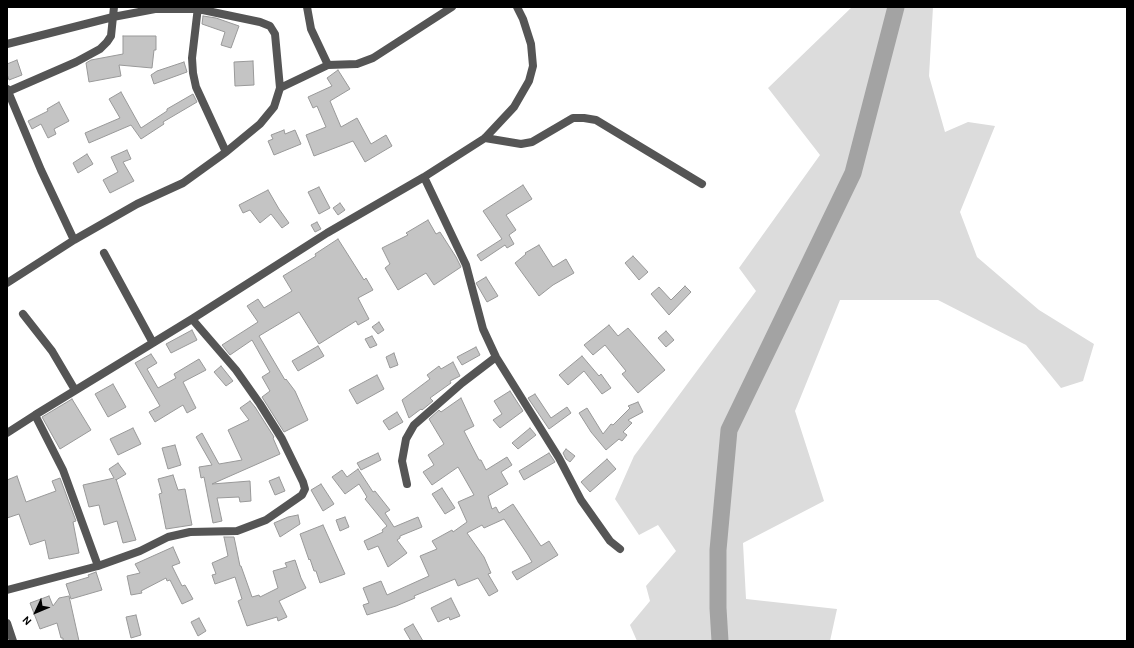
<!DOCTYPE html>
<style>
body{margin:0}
#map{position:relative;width:1134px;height:648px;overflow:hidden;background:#fff;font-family:Karla,sans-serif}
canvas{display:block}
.frame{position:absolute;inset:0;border:8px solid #000;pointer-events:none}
.north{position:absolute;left:16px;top:592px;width:40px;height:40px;-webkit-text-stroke:3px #fff;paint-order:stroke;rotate:226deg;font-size:11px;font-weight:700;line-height:16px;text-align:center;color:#000}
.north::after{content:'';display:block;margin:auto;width:14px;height:18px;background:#000;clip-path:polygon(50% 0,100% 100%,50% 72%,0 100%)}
</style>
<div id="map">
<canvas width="1134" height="648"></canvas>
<div class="frame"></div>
<div class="north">N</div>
</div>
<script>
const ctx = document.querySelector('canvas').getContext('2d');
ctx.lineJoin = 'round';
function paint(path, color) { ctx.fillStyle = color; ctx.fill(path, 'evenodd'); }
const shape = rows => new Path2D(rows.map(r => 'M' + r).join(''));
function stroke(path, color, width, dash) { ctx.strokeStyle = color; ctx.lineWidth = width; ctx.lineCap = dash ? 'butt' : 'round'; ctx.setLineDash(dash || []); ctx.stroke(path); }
paint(shape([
 [852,7,933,7,929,76,945,132,968,122,995,126,960,212,977,257,1039,310,1094,344,1083,381,1061,388,1026,345,938,300,840,300,795,411,824,501,743,543,746,599,837,609,830,641,637,641,630,625,650,601,646,586,676,551,658,525,639,535,615,499,634,456,756,291,739,268,820,155,768,88]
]), '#dcdcdc');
stroke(shape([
 [720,641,718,608,718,550,729,430,853,173,896,7]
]), '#a3a3a3', 17);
const building = shape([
 [203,16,216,18,239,26,231,48,221,45,225,32,202,24,203,16],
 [123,36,156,36,156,50,154,50,152,68,119,65,121,76,89,82,86,63,91,60,123,54,123,36],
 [17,60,22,75,9,80,7,74,7,64,17,60],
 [253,61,254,85,235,86,234,62,253,61],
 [184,62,187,72,154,84,151,75,157,71,184,62],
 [338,70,350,89,330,101,341,127,357,118,371,144,386,135,392,146,365,162,353,141,314,156,306,135,326,127,317,106,313,108,308,97,332,86,327,78,338,70],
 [121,92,141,128,167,111,167,109,193,94,197,102,163,122,164,124,141,139,131,125,89,143,85,133,120,118,109,99,121,92],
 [59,102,69,121,54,129,56,134,48,138,41,124,32,129,28,121,48,111,47,109,59,102],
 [284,130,285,134,295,130,301,144,274,155,268,141,273,139,271,135,284,130],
 [127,150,131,159,123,162,134,181,110,193,103,180,118,172,111,157,127,150],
 [87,154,93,164,78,173,73,163,87,154],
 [523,185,532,199,506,215,516,230,509,235,514,244,507,248,505,245,481,261,477,255,502,239,483,211,523,185],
 [319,187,330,208,319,214,308,192,319,187],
 [268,190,279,209,289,223,282,228,271,214,260,223,250,210,243,213,239,205,268,190],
 [340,203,345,210,338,215,333,208,340,203],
 [428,220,436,234,440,232,456,257,461,267,434,285,426,273,398,290,385,268,390,264,382,248,408,235,406,233,428,220],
 [317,222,321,229,315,232,311,225,317,222],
 [338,239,364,280,366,278,373,290,358,298,369,319,358,325,356,321,319,344,299,312,259,336,285,380,286,379,295,391,308,420,284,432,262,397,270,391,262,377,270,372,252,340,230,355,222,345,258,322,247,306,258,299,264,308,292,291,283,276,316,256,315,254,338,239],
 [539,245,553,267,566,259,574,273,553,285,539,296,515,263,526,254,525,253,539,245],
 [633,256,648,272,639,280,625,263,633,256],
 [486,277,498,296,487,302,476,283,486,277],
 [685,286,691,292,669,315,651,294,659,287,671,300,685,286],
 [379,322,384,330,378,334,372,327,379,322],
 [609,325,618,336,628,328,665,370,638,393,622,374,626,371,605,345,593,355,584,345,609,325],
 [192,330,197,340,171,353,166,344,192,330],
 [666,331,674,340,666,347,658,338,666,331],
 [372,336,377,345,370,348,365,339,372,336],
 [318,346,324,356,298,371,292,361,318,346],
 [476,347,480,355,462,365,457,357,476,347],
 [394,353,398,365,390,368,386,357,394,353],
 [151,354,157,363,147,369,158,388,176,378,174,374,199,359,206,370,183,382,196,408,187,413,183,405,155,422,149,412,160,406,135,363,151,354],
 [582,356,599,376,601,374,611,388,602,394,584,371,568,385,559,375,582,356],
 [453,362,460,376,450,381,451,383,430,398,433,401,422,410,421,409,409,418,402,400,430,379,427,375,439,366,441,369,453,362],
 [221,366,233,381,226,386,214,372,221,366],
 [377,375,384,389,357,404,349,390,377,375],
 [113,384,126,407,108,417,95,394,113,384],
 [510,391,523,411,500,428,493,420,502,414,494,401,510,391],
 [535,394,551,418,567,407,571,413,549,429,528,398,535,394],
 [461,398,474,426,464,431,479,460,481,460,486,470,507,457,512,465,501,472,508,484,488,496,492,509,496,507,499,513,513,504,541,546,549,541,558,555,517,580,512,572,532,562,528,555,504,519,484,528,482,525,467,533,484,557,491,573,488,574,498,591,489,596,478,578,458,586,455,579,414,596,415,598,396,606,367,615,363,605,369,603,363,588,381,581,387,595,429,576,420,556,437,549,432,541,452,530,453,532,467,522,458,502,474,495,458,467,432,485,423,472,434,465,428,455,444,444,429,419,439,410,441,412,461,398],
 [72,399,91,430,60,449,42,417,72,399],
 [250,401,255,407,274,437,273,438,280,454,212,484,250,481,251,501,240,502,239,497,217,498,222,521,213,523,204,477,201,478,199,467,212,465,196,437,202,433,219,464,242,460,228,430,249,420,240,408,250,401],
 [638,402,643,412,628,420,632,423,623,432,627,435,622,441,619,439,606,450,591,432,579,413,587,408,603,434,611,424,613,425,630,408,628,406,638,402],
 [397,412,403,422,389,430,383,421,397,412],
 [133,428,141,444,118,455,110,439,133,428],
 [530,428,536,435,518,449,512,443,530,428],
 [175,445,181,465,168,469,162,448,175,445],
 [566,449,575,456,570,462,566,459,563,453,566,449],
 [378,453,381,460,361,470,357,463,378,453],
 [549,453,555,462,524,480,519,471,549,453],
 [607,459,616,469,590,492,581,482,607,459],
 [118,463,126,474,116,480,116,479,136,540,123,543,117,521,104,525,99,505,89,507,83,485,114,478,109,469,118,463],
 [358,469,373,492,375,491,390,510,385,513,394,527,418,517,422,527,400,536,400,538,397,540,407,553,388,567,378,546,368,550,364,541,383,532,382,530,387,526,365,499,367,497,359,484,345,494,332,477,342,470,347,477,358,469],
 [173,475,178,490,185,489,192,525,166,529,159,494,162,493,158,479,173,475],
 [17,476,26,502,56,491,52,481,60,478,76,521,73,522,79,553,49,559,45,540,30,545,19,514,7,518,7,480,17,476],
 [279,477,285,491,275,495,269,481,279,477],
 [321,484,334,504,323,511,311,490,321,484],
 [442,488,455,508,445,514,432,494,442,488],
 [298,515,300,524,280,537,274,523,288,517,298,515],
 [345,517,349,527,340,531,336,520,345,517],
 [323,525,345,574,320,583,316,571,314,571,310,559,309,560,300,534,323,525],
 [224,537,234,537,240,566,241,566,252,597,259,595,260,597,278,588,273,571,287,567,285,563,295,560,301,578,306,588,279,601,287,617,278,621,277,617,247,626,238,601,242,599,235,577,215,584,212,575,216,574,212,563,228,556,224,537],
 [173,547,180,563,172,566,182,586,185,585,193,599,182,604,170,580,167,581,166,578,141,591,142,593,131,595,127,576,140,573,135,564,173,547],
 [96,572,102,590,71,599,66,584,89,577,88,575,96,572],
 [49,596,53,606,59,598,69,596,79,641,63,641,63,638,61,638,57,623,40,629,30,603,49,596],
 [451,598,460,616,450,620,449,617,438,622,431,608,451,598],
 [136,615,141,635,131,638,126,617,136,615],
 [199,618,206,631,198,636,191,622,199,618],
 [413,624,423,641,411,641,404,629,413,624]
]);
paint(building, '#c4c4c4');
stroke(building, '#999', 1);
stroke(shape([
 [198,7,192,58,193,73,196,87,226,152],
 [307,7,311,29,328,65],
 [7,44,113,17,155,9,198,9,260,22,270,26,275,34,280,88,274,107,260,124,226,152,183,183,137,204,74,240,7,283],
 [280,88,328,65,357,64,373,58,452,7],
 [7,89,41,170,74,240],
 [7,92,76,62,100,49,107,42,111,36,114,7],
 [485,138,521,144,532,142,573,118,584,118,596,120,702,184],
 [424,177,466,265,483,329,496,357,559,458,581,500,610,541,620,549],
 [104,253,153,343],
 [23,314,52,351,75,390],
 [35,415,63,470,98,566],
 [7,433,35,415,192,319,327,233,424,177,485,138,514,107,529,81,533,66,531,44,523,19,517,7],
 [407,484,402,461,406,439,414,425,462,383,496,357],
 [7,590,98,566,140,551,168,537,190,532,237,531,266,520,302,495,305,489,303,482,282,439,260,404,236,370,192,319],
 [7,623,13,641]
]), '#555', 8);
</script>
